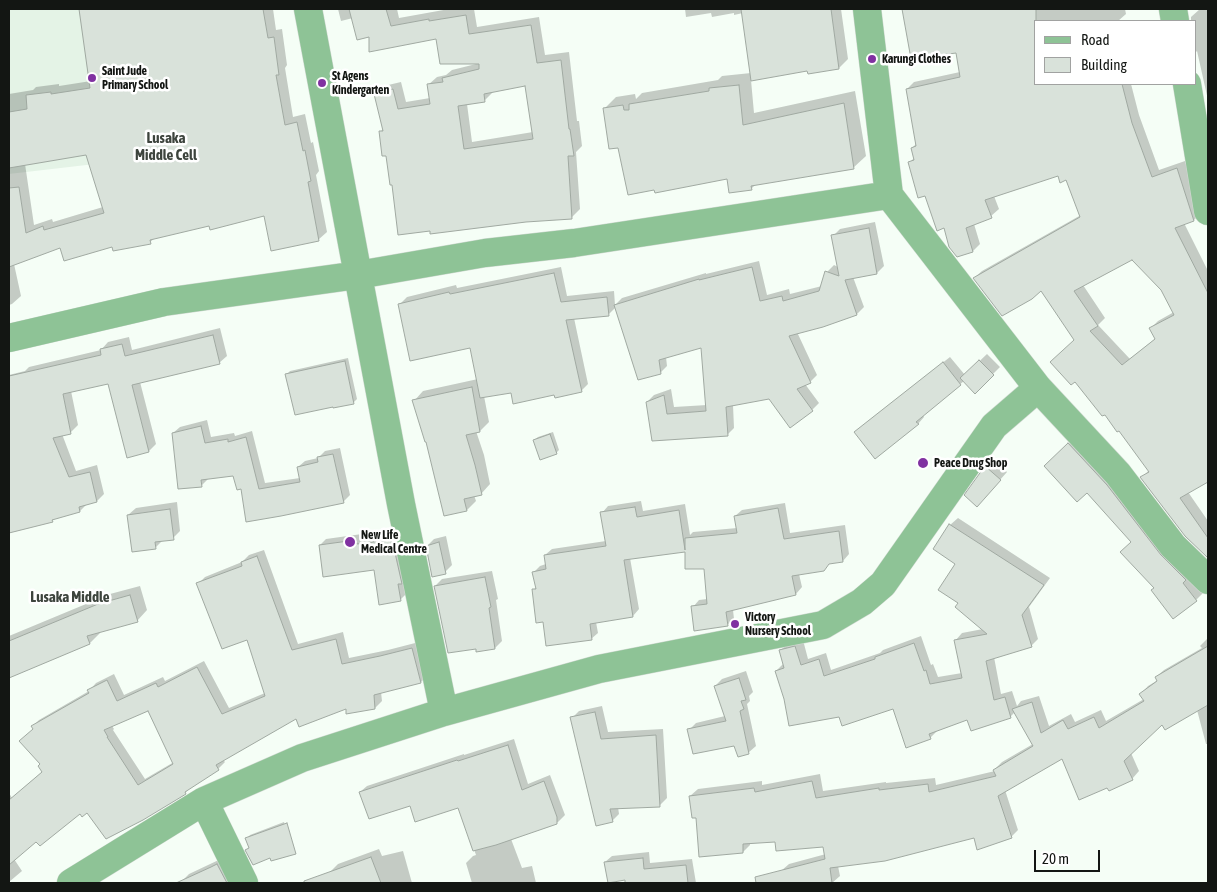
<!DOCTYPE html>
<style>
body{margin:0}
#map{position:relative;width:1217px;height:892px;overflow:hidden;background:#f5fef6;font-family:"Asap Condensed",sans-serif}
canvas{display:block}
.frame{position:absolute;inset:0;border:10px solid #131613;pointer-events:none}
.legend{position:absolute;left:1034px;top:20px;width:162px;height:65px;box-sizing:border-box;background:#fff;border:1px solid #a1a2a1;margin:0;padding:6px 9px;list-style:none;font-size:15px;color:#131613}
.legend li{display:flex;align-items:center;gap:10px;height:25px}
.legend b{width:25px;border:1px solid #a1a2a1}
.scale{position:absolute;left:1034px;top:850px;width:66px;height:22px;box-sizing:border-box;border:2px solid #131613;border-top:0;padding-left:6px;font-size:15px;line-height:18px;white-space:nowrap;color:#131613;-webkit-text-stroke:4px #fff;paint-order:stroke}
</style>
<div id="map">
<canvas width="1217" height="892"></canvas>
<div class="frame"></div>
<ul class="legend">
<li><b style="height:6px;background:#8ec396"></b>Road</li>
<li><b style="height:14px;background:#d9e2da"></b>Building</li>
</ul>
<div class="scale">20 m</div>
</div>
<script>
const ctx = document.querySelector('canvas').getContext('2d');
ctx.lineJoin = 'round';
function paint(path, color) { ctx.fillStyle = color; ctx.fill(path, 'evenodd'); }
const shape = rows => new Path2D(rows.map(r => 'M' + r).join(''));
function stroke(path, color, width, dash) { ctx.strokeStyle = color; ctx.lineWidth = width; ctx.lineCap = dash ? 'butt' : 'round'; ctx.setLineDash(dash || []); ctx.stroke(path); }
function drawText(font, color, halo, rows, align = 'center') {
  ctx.font = font + ' "Asap Condensed",sans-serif'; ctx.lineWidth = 5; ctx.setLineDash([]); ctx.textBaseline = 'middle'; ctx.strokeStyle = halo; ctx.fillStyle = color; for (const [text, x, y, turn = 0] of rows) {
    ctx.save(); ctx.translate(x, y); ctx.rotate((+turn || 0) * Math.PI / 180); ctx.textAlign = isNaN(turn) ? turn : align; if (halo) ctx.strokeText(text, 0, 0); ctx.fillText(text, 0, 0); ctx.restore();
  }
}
paint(shape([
 [9,9,160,9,192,147,95,164,9,174]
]), '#e4f3e6');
paint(shape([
 [80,9,273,9,276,30,282,29,287,65,285,68,293,117,305,114,311,143,313,142,319,171,316,175,327,232,318,240,265,214,210,225,155,238,150,242,113,245,61,247,14,264,21,296,12,304,9,305,9,94,33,90,36,87,59,84,59,86,91,81],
 [87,153,103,207,53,222,52,219,34,225,25,164],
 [338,9,397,9,399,18,449,9,474,9,477,27,539,17,545,55,569,52,577,121,579,121,582,146,576,152,580,209,571,218,393,184,387,154,380,132,383,129,376,94,384,86,401,82,406,102,430,98,428,85,437,77,446,75,452,70,476,64,437,38,370,35,353,18,341,21],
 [526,85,533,132,472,142,467,104,484,101,493,92,492,91],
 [685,9,841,9,848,59,839,68,808,70,751,80,754,113,855,91,866,156,853,168,756,184,751,189,728,178,619,146,604,109,616,97,635,94,636,99,642,93,718,80,722,76,751,73,743,13,734,15,734,13,712,17,711,13,686,17],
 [905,9,1125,9,1126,14,1118,21,1036,21,1036,84,1131,84,1139,115,1159,170,1185,161,1201,213,1194,220,1184,223,1208,271,1208,480,1188,492,1208,521,1208,557,1186,535,1142,478,1149,470,1075,340,1041,289,974,278,982,271,1081,215,1067,179,1059,174,994,196,999,209,991,216,974,224,980,244,973,251,944,227,926,194,910,162,915,157,912,148,916,144,907,89,914,82,960,72,957,52,904,10],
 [1132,259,1162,289,1174,312,1158,321,1150,329,1156,338,1130,359,1098,325,1105,318,1083,285],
 [1200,9,1208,9,1208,100,1197,51,1196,52,1196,21,1191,21,1191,17],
 [875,222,884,266,877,273,853,277,864,307,857,314,797,332,817,375,810,382,805,384,819,403,812,410,790,426,769,397,733,405,734,428,727,435,653,440,647,402,654,395,671,389,674,407,707,405,702,346,666,357,667,366,660,373,616,307,608,315,574,318,588,384,581,391,555,393,512,391,484,396,489,422,480,431,476,431,484,455,490,484,481,494,474,495,476,501,467,510,427,440,414,401,423,391,478,379,471,346,400,304,407,297,456,285,457,288,561,267,567,296,614,291,615,305,622,298,706,273,706,274,759,261,767,295,789,289,790,294,822,286,827,272,834,265,838,267,833,236,840,229],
 [220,328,227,356,219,363,140,382,156,444,149,451,109,383,71,391,78,425,70,433,62,434,76,471,97,465,104,494,97,501,87,504,80,511,56,517,52,521,9,531,9,375,25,371,29,367,101,350,108,342,129,337,132,350],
 [987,354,1000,367,975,392,964,381,923,415,924,417,918,424,855,432,862,426,950,357,965,375],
 [348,358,357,399,353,403,287,374,290,371],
 [207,420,211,437,234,433,235,436,252,431,265,483,300,478,298,467,305,461,318,458,325,451,340,448,350,495,343,502,242,487,234,475,207,478,208,479,201,486,173,433,180,427],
 [553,432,559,450,556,453,534,440,538,437],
 [1076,437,1190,575,1203,593,1196,600,1155,588,1132,542,1087,491,1046,466],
 [993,460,1007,472,984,498,966,495,986,467],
 [641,501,643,511,685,504,690,535,693,532,737,528,735,516,742,510,785,503,790,533,845,525,849,554,843,561,831,562,799,574,802,587,796,594,733,610,734,619,727,625,693,607,699,600,707,599,705,567,686,551,630,558,639,609,633,616,596,622,598,633,591,639,544,621,533,590,537,587,534,572,540,566,546,564,545,555,552,549,606,541,602,513,608,506],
 [177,502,180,531,173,538,163,540,156,547,128,515,136,508],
 [958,518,1050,578,1029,607,1038,639,1031,646,994,657,1001,694,1012,691,1017,706,1021,701,1039,696,1049,726,1071,714,1075,722,1101,710,1106,721,1144,699,1141,694,1148,686,1158,680,1156,677,1164,670,1202,648,1200,646,1208,638,1208,744,1206,744,1197,710,1162,723,1131,753,1139,771,1132,779,1062,757,1005,790,1018,830,1011,837,974,836,838,866,840,876,832,883,783,883,781,871,789,864,826,854,824,846,776,840,750,842,750,845,743,852,697,816,690,796,698,789,762,781,762,785,820,774,823,791,886,782,886,783,935,778,936,785,995,771,994,770,1002,762,1033,744,1015,712,1010,717,968,718,937,731,930,738,894,707,840,716,785,699,776,671,783,664,781,650,788,643,803,640,808,659,826,653,831,670,880,653,883,650,921,636,931,665,933,664,938,677,962,673,955,641,962,633,983,629,960,602,957,564,950,525],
 [362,534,363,538,397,534,406,594,400,600,375,569,320,545,326,539],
 [446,536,452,565,445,572,427,546,434,539],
 [264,550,298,644,343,632,349,658,388,650,419,642,428,675,421,682,381,692,382,701,375,708,347,707,296,717,223,760,225,762,218,769,192,786,185,793,87,811,80,812,36,839,14,859,22,871,9,882,9,793,12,798,43,771,33,726,39,720,89,691,96,683,114,674,124,695,163,677,165,681,204,661,229,708,265,693,248,638,198,584,205,577,242,562,249,555],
 [148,709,174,762,145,779,113,730,114,729,112,726],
 [492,571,498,599,496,600,502,641,495,648,477,651,435,586,442,579],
 [140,586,147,610,137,621,99,631,100,633,90,643,9,677,9,636,110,594],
 [746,671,753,692,749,696,750,701,747,704,756,746,748,753,735,744,689,730,696,723,725,716,715,686,722,679],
 [602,706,608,732,663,729,667,798,660,805,618,807,619,814,612,821,572,718,579,711],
 [514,739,528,784,550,775,565,815,558,822,511,839,522,868,532,866,536,883,472,883,466,863,473,856,476,855,459,806,410,804,360,792,367,786,464,754,464,755],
 [284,822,293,852,271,856,250,847,247,839,250,835],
 [379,849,382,856,403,851,412,883,334,883,330,872,338,864],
 [649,852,650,863,692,859,696,883,626,883,626,879,605,862,612,856],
 [225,857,237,883,183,883,182,881,189,874]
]), '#0003');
const building = shape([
 [79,9,263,9,268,38,274,37,279,75,276,75,285,125,297,122,303,151,305,150,311,181,308,182,319,241,271,251,264,216,210,230,209,226,150,240,151,244,113,251,112,247,64,261,60,248,9,267,9,188,19,187,26,233,43,226,44,230,104,213,86,155,9,168,9,112,27,109,26,95,51,92,51,94,90,88,79,9],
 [349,9,386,9,391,26,429,19,429,21,466,15,469,34,531,25,537,63,561,60,569,129,570,129,574,156,568,156,572,219,526,222,430,234,430,231,398,235,392,185,390,185,386,156,382,156,379,131,383,131,374,94,393,89,398,109,430,104,427,84,443,82,442,78,479,69,479,64,440,64,436,39,369,52,369,37,357,40,349,9],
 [525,86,533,139,464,149,458,106,485,102,484,94,525,86],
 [741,9,831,9,839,69,808,74,807,71,751,81,741,9],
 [902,9,1036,9,1036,84,1122,84,1132,123,1152,177,1177,168,1194,221,1175,228,1208,293,1208,482,1180,498,1208,538,1208,558,1185,536,1140,477,1149,472,1119,431,1117,432,1105,415,1102,416,1075,382,1071,385,1050,362,1074,340,1041,291,1032,299,1002,316,973,278,1080,217,1066,180,1060,183,1058,176,985,200,992,218,966,228,973,252,957,257,949,247,944,228,937,231,925,196,918,198,908,162,914,160,911,148,916,146,906,89,960,77,956,53,911,59,902,9],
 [1132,260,1161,290,1174,315,1149,328,1155,339,1122,365,1090,331,1098,326,1074,291,1132,260],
 [739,85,743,125,844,103,854,169,751,186,752,190,729,193,727,179,655,193,654,190,628,195,618,148,609,149,603,108,623,105,624,110,629,110,629,104,709,91,709,88,739,85],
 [869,228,877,274,845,280,857,315,823,327,789,336,811,383,797,389,813,411,790,428,769,399,726,407,728,436,652,441,646,402,664,395,667,414,706,411,701,348,659,360,661,374,638,380,614,305,699,279,699,280,752,267,760,301,782,296,783,301,819,291,825,271,839,276,831,235,869,228],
 [554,273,561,302,607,297,609,316,566,320,582,392,555,398,554,395,513,404,511,393,480,398,470,348,410,361,398,304,449,292,450,294,554,273],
 [213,335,220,364,132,385,149,452,127,458,108,384,63,394,71,434,53,438,69,477,90,472,97,502,79,507,80,512,52,520,53,522,9,533,9,376,101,355,100,349,122,344,125,356,213,335],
 [979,360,994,375,975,394,960,378,979,360],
 [345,361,354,404,333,408,333,407,295,415,285,374,345,361],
 [943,362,961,385,916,422,919,424,875,459,854,432,943,362],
 [472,387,480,432,466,435,475,465,482,495,464,499,467,511,444,516,426,442,425,442,412,400,472,387],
 [201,426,205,443,228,439,228,442,246,437,259,489,300,482,297,467,318,462,317,457,333,454,344,503,281,516,246,522,241,489,237,490,233,476,201,480,202,487,178,489,172,433,201,426],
 [550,434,557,454,540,460,533,440,550,434],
 [1068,443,1107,485,1161,555,1186,580,1183,583,1197,601,1173,619,1151,590,1154,588,1120,552,1131,542,1087,493,1077,502,1044,466,1068,443],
 [985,466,1001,480,977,507,964,495,985,466],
 [635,507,637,517,679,510,685,550,685,538,737,533,734,516,778,508,784,539,839,531,843,562,829,564,824,571,792,576,796,595,726,612,728,626,694,631,691,606,707,604,704,569,685,569,685,552,624,560,633,617,590,624,592,640,546,646,543,622,536,623,532,589,536,589,532,572,546,569,544,555,606,546,600,512,635,507],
 [170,509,174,540,155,542,156,549,132,552,127,515,170,509],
 [949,524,1044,585,1022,615,1032,647,986,661,994,700,1005,697,1011,718,971,731,967,720,929,734,931,739,906,748,893,709,842,726,839,717,789,726,784,699,775,671,784,668,779,650,795,646,801,665,819,659,824,676,875,659,875,657,914,643,924,671,926,670,930,684,962,678,954,640,987,634,955,607,958,603,938,590,955,564,933,549,949,524],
 [356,540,357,544,391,540,393,554,395,553,402,584,398,584,401,601,379,605,374,570,323,577,319,545,356,540],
 [439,542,446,574,432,577,426,546,439,542],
 [257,556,292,650,336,639,342,664,380,656,412,648,421,683,374,695,375,709,346,714,346,709,299,727,296,719,216,765,219,770,185,792,186,794,143,820,106,839,87,813,82,817,80,814,40,846,36,842,9,865,9,800,42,772,38,766,40,764,19,741,33,729,31,726,89,693,87,690,107,680,117,701,156,683,158,687,197,667,222,714,265,696,247,640,222,649,196,583,242,566,241,562,257,556],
 [148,711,173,764,138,785,107,737,108,737,104,730,148,711],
 [485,577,491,607,489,608,495,649,476,652,476,649,448,653,434,586,485,577],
 [130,595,138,622,87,636,90,644,9,678,9,641,98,604,130,595],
 [1208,646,1208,705,1165,730,1162,725,1124,761,1133,780,1109,791,1107,788,1079,800,1062,759,998,796,1012,838,977,850,974,838,885,861,830,868,832,883,756,883,755,877,825,859,823,847,776,851,775,842,743,844,743,853,699,857,696,818,692,818,689,796,754,788,755,792,812,781,816,798,879,788,879,790,928,784,929,792,996,776,993,770,1033,746,1012,709,1032,702,1041,733,1063,720,1068,729,1094,717,1099,728,1144,701,1139,694,1157,681,1155,677,1208,646],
 [739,678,746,700,741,701,744,709,740,711,749,754,738,757,734,746,693,754,687,729,726,721,714,686,739,678],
 [595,712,601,739,656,735,660,807,610,809,613,822,596,826,570,717,595,712],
 [508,745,522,790,544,781,557,817,557,824,496,845,473,851,458,808,415,822,410,806,369,819,359,792,457,760,458,761,508,745],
 [287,823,296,854,271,861,270,858,253,865,245,850,249,848,245,838,287,823],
 [371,857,381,883,304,883,304,881,371,857],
 [643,858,644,869,686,865,688,883,625,883,625,880,608,883,604,862,643,858],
 [217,864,227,883,176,883,211,867,217,864]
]);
paint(building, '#d9e2da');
stroke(building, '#a0a9a1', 1);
const minor = shape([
 [308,9,401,504,444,712],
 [867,9,889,195,1038,388,1118,474,1173,546,1208,580],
 [1173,9,1175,21],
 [1187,84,1208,211],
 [9,338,164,302,358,275,485,253,574,243,889,195],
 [204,801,244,883],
 [71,883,204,801,302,758,444,712,599,669,823,625,862,602,883,584,994,426,1038,388]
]);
stroke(minor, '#d1d9d2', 29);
stroke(minor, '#8ec396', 28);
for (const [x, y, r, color] of [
 [872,59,5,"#8031a1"],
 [92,78,5,"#8031a1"],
 [322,83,5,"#8031a1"],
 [923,463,6,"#8031a1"],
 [350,542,6,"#8031a1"],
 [735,624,5,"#8031a1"]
]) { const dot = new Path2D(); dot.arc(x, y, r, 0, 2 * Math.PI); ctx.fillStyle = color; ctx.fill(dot); stroke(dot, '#fff', 2); }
drawText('bold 12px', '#131613', '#fff', [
 ["Karungi Clothes",882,59],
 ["Saint Jude",102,71],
 ["Primary School",102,85],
 ["St Agens",332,76],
 ["Kindergarten",332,90],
 ["Peace Drug Shop",934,463],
 ["New Life",361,535],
 ["Medical Centre",361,549],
 ["Victory",745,617],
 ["Nursery School",745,631]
], 'left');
drawText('bold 15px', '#3d443d', '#fff', [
 ["Lusaka",166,138],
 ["Middle Cell",166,155],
 ["Lusaka Middle",70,597]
]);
</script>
